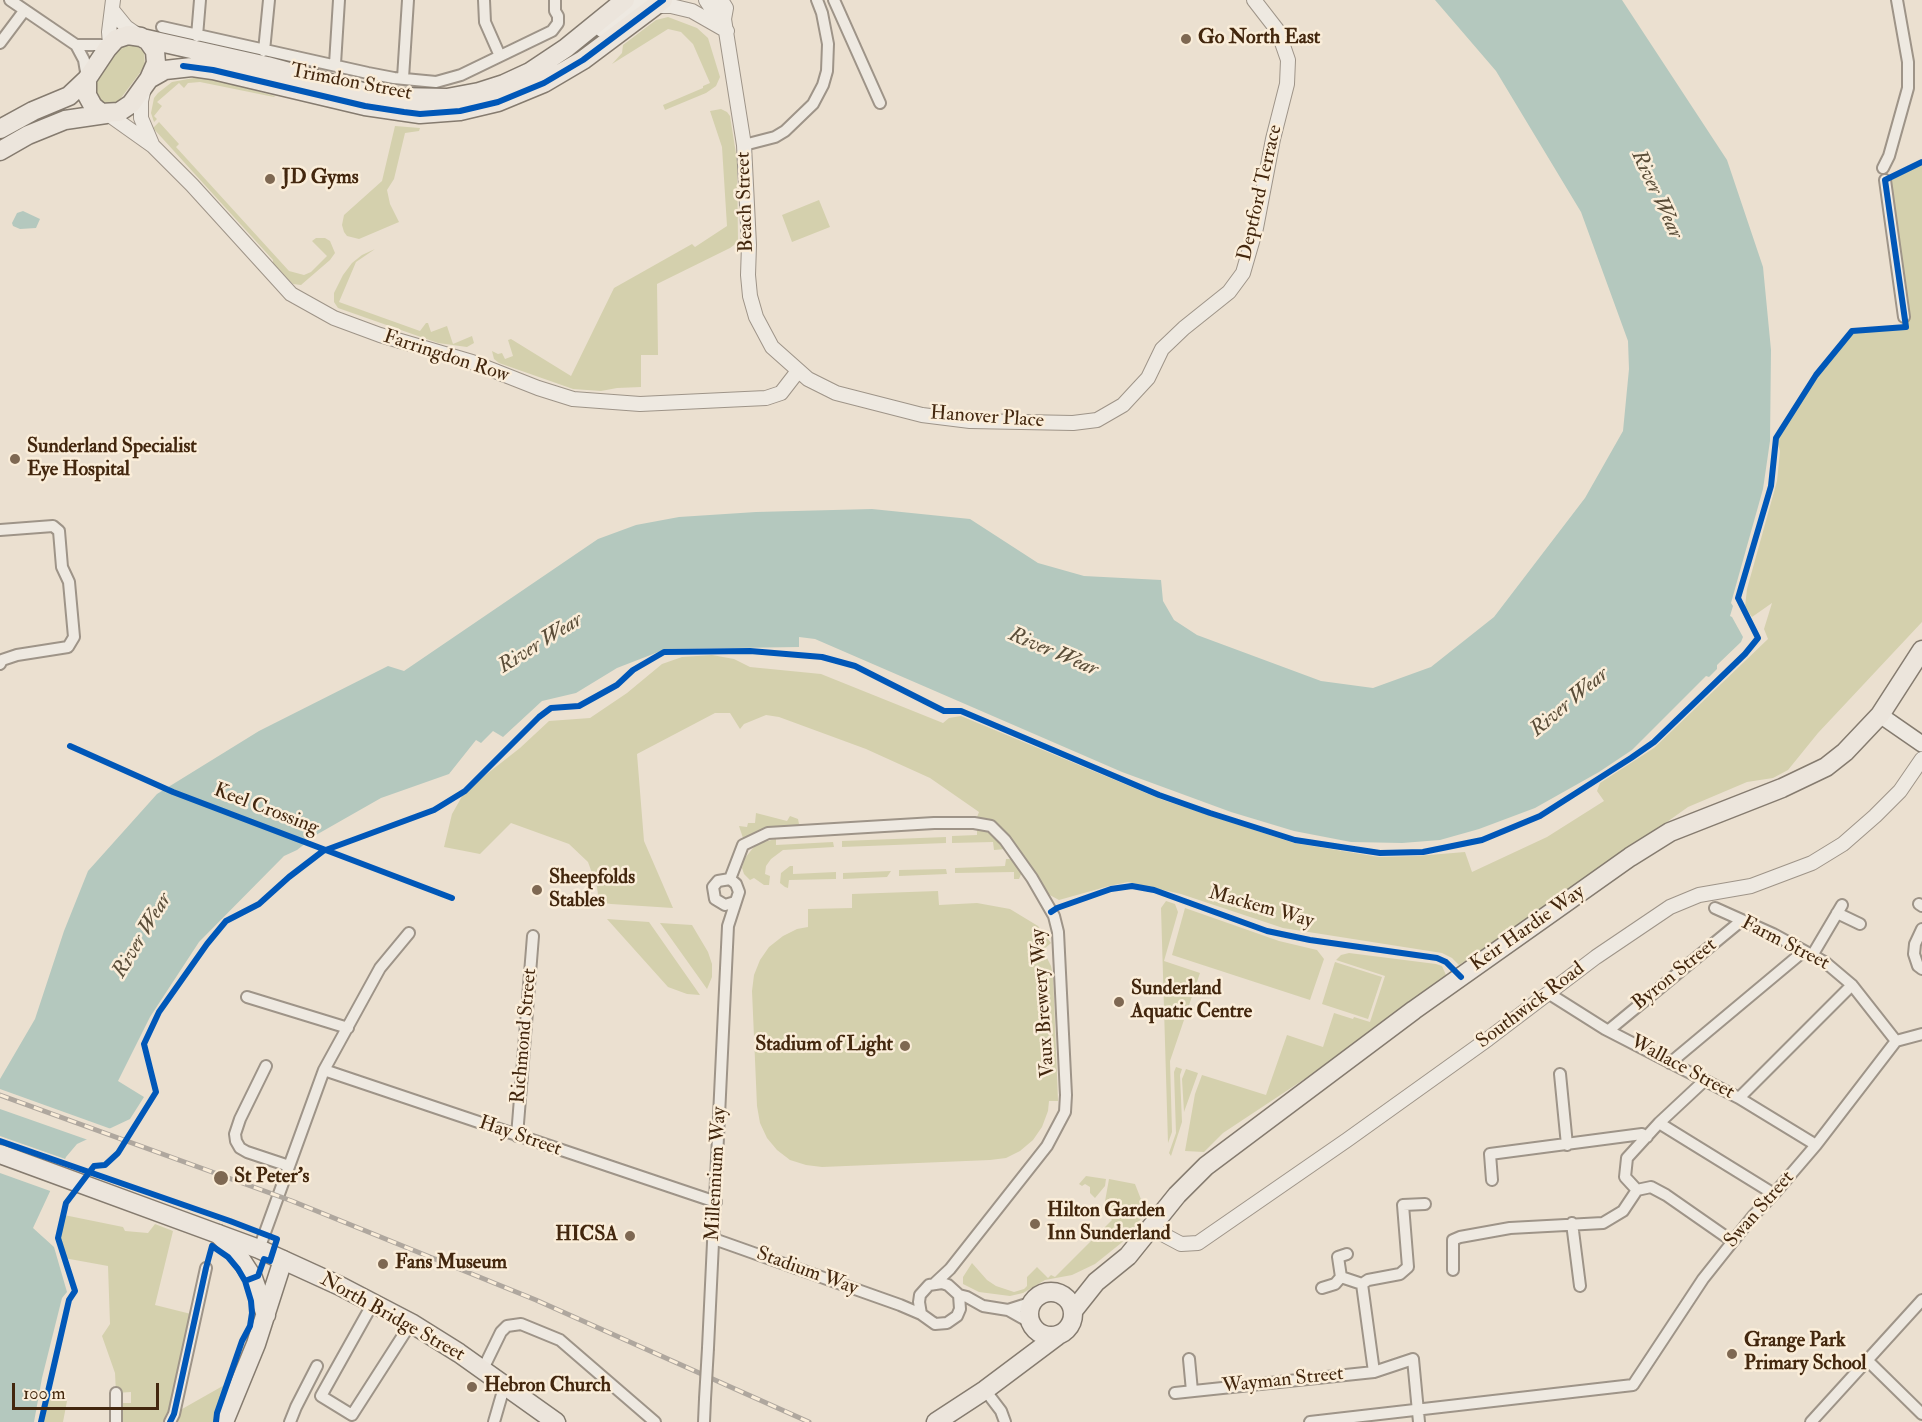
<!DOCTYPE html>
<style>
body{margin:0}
#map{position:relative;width:1922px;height:1422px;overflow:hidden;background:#ebe0d0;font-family:"IM FELL Double Pica",serif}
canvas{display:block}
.scale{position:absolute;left:12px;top:1383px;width:147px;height:27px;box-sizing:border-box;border:3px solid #43270e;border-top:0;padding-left:8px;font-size:18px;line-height:21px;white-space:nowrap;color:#43270e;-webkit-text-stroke:4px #faedd9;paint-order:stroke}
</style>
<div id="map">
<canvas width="1922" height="1422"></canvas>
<div class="scale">100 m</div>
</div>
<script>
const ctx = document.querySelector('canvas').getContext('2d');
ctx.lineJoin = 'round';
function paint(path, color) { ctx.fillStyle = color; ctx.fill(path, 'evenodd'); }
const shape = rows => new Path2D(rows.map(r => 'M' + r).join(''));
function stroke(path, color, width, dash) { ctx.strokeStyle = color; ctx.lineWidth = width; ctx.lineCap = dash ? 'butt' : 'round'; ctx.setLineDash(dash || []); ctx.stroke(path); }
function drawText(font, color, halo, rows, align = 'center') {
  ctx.font = font + ' "IM FELL Double Pica",serif'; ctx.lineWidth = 5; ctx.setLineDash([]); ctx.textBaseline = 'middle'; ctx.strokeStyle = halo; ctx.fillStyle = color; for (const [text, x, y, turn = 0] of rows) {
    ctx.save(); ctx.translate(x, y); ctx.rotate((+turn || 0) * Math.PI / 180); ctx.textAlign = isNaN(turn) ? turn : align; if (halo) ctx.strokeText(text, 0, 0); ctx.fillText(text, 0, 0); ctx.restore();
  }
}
paint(shape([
 [668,17,697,28,708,38,720,77,716,86,706,93,665,110,663,105,703,88,703,86,710,83,693,44,681,32,668,29,612,64,622,53,623,45,656,20],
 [127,44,136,45,144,52,145,66,118,102,112,104,102,103,94,96,95,80,118,50],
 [199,77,223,82,275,96,274,97,200,82,188,83,184,88,179,83,157,102,162,106,154,116,157,119,154,122,151,113,154,98,158,93,172,82],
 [721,109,727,112,730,116,737,160,738,242,730,248,657,284,658,355,641,355,641,387,617,388,601,391,573,389,499,363,494,359,492,351,498,354,502,353,505,359,513,356,508,340,511,339,571,376,614,288,692,244,695,247,727,226,722,147,710,111],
 [159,122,179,144,176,147,289,271,304,275,311,272,327,256,312,241,316,238,325,238,330,241,335,253,330,260,301,285,293,284,273,263,273,260,153,128],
 [395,126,420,128,419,131,405,133,394,179,387,190,390,204,399,222,359,239,347,236,344,232,342,225,344,215,382,181],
 [1922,162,1922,622,1818,733,1788,770,1773,778,1747,782,1688,807,1539,913,1459,965,1452,958,1442,953,1283,928,1181,894,1128,882,1109,886,1059,900,1046,893,1015,845,1005,832,994,824,977,817,979,812,930,778,866,749,779,717,766,715,744,724,740,729,730,713,715,713,637,754,644,841,673,908,611,904,599,902,597,887,588,862,569,844,511,823,480,854,444,847,452,814,465,791,520,748,549,721,590,718,627,693,662,664,682,657,712,655,734,659,750,667,821,674,943,723,949,718,961,716,1163,800,1294,843,1379,857,1417,856,1465,852,1472,872,1547,837,1604,801,1597,791,1600,783,1654,748,1768,639,1764,629,1772,603,1752,617,1745,607,1747,589,1777,481,1780,451,1776,438,1816,375,1852,331,1906,327,1885,180],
 [819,200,830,227,792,242,782,215],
 [375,249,356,262,339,302,420,331,426,323,428,323,431,332,447,326,453,344,472,336,474,343,467,347,438,343,338,308,334,302,334,293,343,275,352,263,362,255],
 [756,813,787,821,790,816,798,819,799,824,797,826,770,828,757,831,757,834,744,841,739,826,747,827,748,823,755,823],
 [977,827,992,831,1005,849,994,850,993,842,952,843,952,836,977,835],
 [946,837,946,843,842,847,842,841],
 [776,839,776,845,833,842,834,847,783,850,771,859,766,866,765,874,770,876,769,885,764,885,754,878,750,880,744,874,742,868,745,858,753,848,759,843],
 [1006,859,1014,859,1022,872,1019,879,1014,879,1014,872,955,873,955,868,1005,866],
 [790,866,793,866,793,874,836,872,836,879,789,880,788,888,785,887,780,883,781,873],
 [946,869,947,874,899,876,899,870],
 [891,871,887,877,843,879,843,873],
 [938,891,939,905,977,903,1010,909,1038,926,1051,943,1043,950,1051,966,1053,975,1058,1101,1049,1101,1048,1111,1042,1127,1033,1140,1020,1151,1006,1158,990,1160,822,1167,806,1165,790,1160,777,1150,767,1138,760,1123,757,1106,752,991,754,975,760,960,769,947,783,936,797,929,808,927,808,909,852,908,852,894],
 [1166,901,1175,904,1178,912,1164,961,1200,973,1170,1061,1172,1132,1168,1143,1161,908],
 [1185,908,1279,941,1317,950,1324,959,1310,1000,1172,955],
 [607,919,649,922,700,995,687,994,668,987],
 [660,923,692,925,708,952,712,964,712,977,707,989],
 [1349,953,1436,964,1442,966,1446,975,1309,1076,1223,1133,1204,1152,1185,1151,1195,1094,1202,1075,1266,1095,1287,1035,1323,1047,1334,1013,1353,1019,1354,1017,1370,1022,1385,976,1336,960,1341,955],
 [1335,962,1382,977,1368,1019,1322,1004],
 [1176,1067,1182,1069,1180,1075,1182,1122,1171,1156,1169,1153,1176,1133,1174,1072],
 [1186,1069,1198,1073,1184,1112,1182,1079],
 [1086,1176,1106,1179,1105,1186,1095,1198,1090,1193,1090,1187,1085,1184,1082,1186,1079,1184],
 [1109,1179,1135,1184,1146,1212,1125,1240,1095,1264,1072,1275,1045,1280,1023,1293,1010,1296,979,1292,963,1284,963,1277,972,1263,987,1280,996,1286,1014,1292,1024,1289,1027,1286,1027,1277,1037,1267,1048,1278,1051,1275,1055,1277,1112,1220,1108,1215,1110,1213,1104,1207],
 [64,1215,123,1227,125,1231,148,1233,155,1224,173,1231,155,1305,195,1315,175,1413,228,1383,216,1422,118,1422,122,1403,131,1403,131,1392,116,1393,115,1373,102,1336,110,1324,108,1266,64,1258,58,1238],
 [47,1398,67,1401,63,1422,41,1422]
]), '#d4d0ad');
paint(shape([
 [1435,0,1622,0,1727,160,1763,267,1771,350,1770,441,1763,489,1731,603,1733,606,1730,616,1732,617,1743,637,1741,642,1717,665,1717,669,1709,677,1706,676,1632,750,1599,772,1535,808,1479,829,1440,840,1402,843,1351,842,1294,831,1231,812,1122,772,815,639,799,637,799,647,666,649,617,668,576,693,542,701,503,737,493,731,481,743,476,740,449,774,381,798,316,835,297,850,284,856,199,942,150,1017,118,1081,144,1097,130,1119,77,1144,66,1157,33,1228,54,1247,67,1292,62,1298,42,1378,34,1422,0,1422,0,1079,35,1019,64,931,88,871,157,794,259,731,388,666,404,671,598,539,636,525,679,517,756,512,872,509,970,519,1038,563,1084,576,1161,580,1163,601,1174,620,1197,635,1321,681,1373,688,1431,667,1494,617,1585,498,1623,431,1629,369,1628,341,1581,212,1496,71],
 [23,211,40,219,36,228,20,229,13,226,12,223,17,213]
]), '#b4c8be');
paint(shape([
 [0,1089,114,1130,91,1141,0,1109],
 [0,1136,68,1160,53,1192,0,1173]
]), '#ebe0d0');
const minor = shape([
 [10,0,76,45],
 [484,0,485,22,500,56],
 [834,0,880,103],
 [162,27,368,73,394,78,436,82,461,75,552,31,558,23,558,16,555,11,555,0],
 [197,36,200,0],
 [0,43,24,11],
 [264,51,269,0],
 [335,64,339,0],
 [87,78,84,60,76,45,110,45],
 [403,78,408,0],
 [744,145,775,137,785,131,813,104,823,85,827,71,828,44,822,13,817,0],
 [1883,168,1889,156,1908,88,1908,62,1897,0],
 [1885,180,1904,317],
 [0,530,53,526,59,531,62,567,69,582,74,637,68,647,17,655,2,660,0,664],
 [730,879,743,845,768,833,934,823,974,823,991,826,1005,840,1032,878,1054,916,1058,932,1066,1095,1065,1112,1047,1146,950,1269,935,1283],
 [1919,904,1922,906],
 [1715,908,1773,934,1826,963,1852,985,1896,1041],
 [1837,913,1860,924],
 [1922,929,1915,944,1914,954,1918,966,1922,969],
 [1813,954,1842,905],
 [1548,993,1605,1029,1739,1098,1816,1145],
 [247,997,348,1028],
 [1609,1030,1741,921],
 [1896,1041,1922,1034],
 [1670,1063,1804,951],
 [266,1066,240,1119,235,1134,236,1141,240,1148,247,1152,289,1166],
 [324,1070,716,1202],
 [1560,1074,1567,1145],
 [1704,1081,1659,1123,1627,1158,1625,1177,1637,1190,1651,1187,1666,1195,1732,1241],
 [1739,1098,1852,985],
 [1659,1123,1774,1194],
 [517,1136,533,936],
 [1492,1180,1490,1154,1642,1134,1647,1137],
 [1572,1223,1580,1286],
 [714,1239,900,1305,921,1314,935,1324,947,1323,957,1316,960,1309,959,1295,948,1285,942,1283,929,1285,920,1295,919,1302,921,1314],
 [259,1249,324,1070,380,968,409,933],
 [1453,1270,1453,1240,1460,1237,1510,1228,1603,1223,1623,1211,1637,1190],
 [1341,1277,1338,1257,1347,1254],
 [1341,1277,1362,1284],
 [1322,1288,1335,1284,1341,1277],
 [959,1295,967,1297,983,1306,1008,1310,1031,1323],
 [373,1303,321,1396,352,1415,411,1323],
 [1008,1310,1033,1302],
 [708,1348,728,926,739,892,736,884,730,879,718,881,713,887,715,899,725,905,735,902],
 [1189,1359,1192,1391],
 [1867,1360,1922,1414],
 [483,1369,501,1332,507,1326,521,1324,560,1340,655,1422],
 [1374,1372,1362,1284,1368,1280,1400,1274,1408,1267,1403,1205,1425,1204],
 [985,1390,1001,1411,1005,1422],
 [116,1393,116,1422],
 [1175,1393,1374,1372,1413,1359,1419,1422],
 [170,1422,174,1414,206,1268],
 [290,1422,296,1407,317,1366],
 [494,1422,505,1384],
 [704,1422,705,1399],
 [1310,1422,1633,1385,1703,1279,1753,1216,1774,1194,1816,1145,1896,1041],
 [1811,1422,1922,1300]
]);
const tertiary = shape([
 [706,0,716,15,724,19],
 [721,0,726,8,724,19,744,145,749,245,748,275,750,296,756,317,772,347,808,379,836,393,922,415,970,421,1073,423,1097,420,1123,405,1148,378,1162,349,1184,328,1229,292,1243,273,1256,228,1273,139,1287,84,1288,60,1278,31,1254,0],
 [657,6,671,6,692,11,727,31],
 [113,11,126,27,139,36],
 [602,30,641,0],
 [110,45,109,32,113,0],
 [144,88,141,101,141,118,152,144],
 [108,114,153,146,192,185,291,294,334,318,380,335,472,362,538,388,573,399,640,404,766,398,781,393,798,371],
 [1151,1228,1181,1244,1198,1243,1347,1140,1488,1039,1596,957,1670,907,1699,895,1751,886,1812,863,1843,844,1875,816,1900,791,1922,759]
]);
const secondary = shape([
 [1880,715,1922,744]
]);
const primary = shape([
 [218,1234,236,1252,253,1278,266,1315],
 '1029 1314a22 22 0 1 1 44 0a22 22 0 1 1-44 0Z',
 [1073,1311,1096,1282,1128,1256,1177,1195,1206,1166,1414,1010,1630,857,1670,832,1782,788,1826,767,1845,752,1880,715,1922,650],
 [224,1422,256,1344,283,1260],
 [936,1422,985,1390,1057,1336]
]);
const trunk = shape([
 [142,38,267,66,370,94,397,97,447,98,479,92,504,84,530,72,566,48,625,0],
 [149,79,165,70,192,67,213,70,365,106,420,114,460,111,498,102,544,83,583,60,663,0],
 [0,129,33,111,69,96,87,79,107,49,116,39,128,35,141,37,148,41,155,51,156,63,149,79,131,104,119,112,101,113,93,106,87,95,87,79],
 [0,151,28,135,65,120,106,114],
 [0,1154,259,1249,340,1286,411,1323,459,1353,556,1422]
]);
stroke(minor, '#9e9488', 14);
stroke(tertiary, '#9e9488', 16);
stroke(secondary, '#857b6f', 18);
stroke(primary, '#857b6f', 21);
stroke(trunk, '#857b6f', 21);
stroke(minor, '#eee9e1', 10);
stroke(tertiary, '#eee9e1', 14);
stroke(secondary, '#eee9e1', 15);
stroke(primary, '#ece5dc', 18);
stroke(trunk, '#ece5dc', 18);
const rail = shape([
 [0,1095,292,1201,536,1300,809,1422]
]);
stroke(rail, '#afa79e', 5);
stroke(rail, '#faedd9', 3, [9]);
const minorBridge = shape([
 [705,1399,708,1348]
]);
stroke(minorBridge, '#9e9488', 14, []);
stroke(minorBridge, '#eee9e1', 10);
stroke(shape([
 [183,66,213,70,365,106,404,112,420,114,460,111,498,102,544,83,583,60,663,0],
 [70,746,173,792,452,898],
 [1051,912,1057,908,1111,889,1132,886,1154,890,1267,931,1310,940,1437,958,1446,962,1461,977],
 [0,1141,230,1221,277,1239,270,1261,264,1259,258,1276,245,1281,238,1269,228,1257,212,1246,206,1268,174,1414,170,1422],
 [41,1422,69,1300,75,1291,58,1238,66,1203,94,1166,105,1165,118,1153,156,1092,144,1044,159,1012,207,944,226,921,259,904,289,877,323,851,434,810,465,791,539,717,551,708,579,706,617,685,633,670,664,652,750,651,822,657,855,666,944,711,961,711,1159,795,1210,813,1295,840,1380,853,1423,852,1482,840,1540,816,1631,758,1654,742,1745,654,1758,638,1738,598,1771,486,1776,438,1816,375,1852,331,1906,327,1885,180,1922,162],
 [216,1422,217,1413,242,1341,250,1326,252,1313,251,1301,245,1281]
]), '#0057b8', 6);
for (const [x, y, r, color] of [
 [1186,39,6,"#7e6852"],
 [270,179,6,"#7e6852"],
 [15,459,6,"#7e6852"],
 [537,890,6,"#7e6852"],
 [1119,1002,6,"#7e6852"],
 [905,1046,6,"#7e6852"],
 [221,1178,8,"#7e6852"],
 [1035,1224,6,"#7e6852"],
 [630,1236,6,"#7e6852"],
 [383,1264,6,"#7e6852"],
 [1732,1354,6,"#7e6852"],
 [472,1387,6,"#7e6852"]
]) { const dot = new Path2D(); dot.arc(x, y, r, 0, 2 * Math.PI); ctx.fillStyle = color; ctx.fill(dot); stroke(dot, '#faedd9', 2); }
drawText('bold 20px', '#43270e', '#faedd9', [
 ["Go North East",1198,39],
 ["JD Gyms",282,179],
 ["Sunderland Specialist",27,448],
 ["Eye Hospital",27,471],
 ["Sheepfolds",549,879],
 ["Stables",549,902],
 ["Sunderland",1131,990],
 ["Aquatic Centre",1131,1013],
 ["Stadium of Light",893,1046,"right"],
 ["St Peter's",234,1178],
 ["Hilton Garden",1047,1212],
 ["Inn Sunderland",1047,1235],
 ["HICSA",618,1236,"right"],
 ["Fans Museum",395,1264],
 ["Grange Park",1744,1342],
 ["Primary School",1744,1365],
 ["Hebron Church",484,1387]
], 'left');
drawText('20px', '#43270e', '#faedd9', [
 ["Trimdon Street",351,83,11],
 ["Deptford Terrace",1261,193,-77],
 ["Beach Street",746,202,-92],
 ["Farringdon Row",446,357,18],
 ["Hanover Place",987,418,4],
 ["Keel Crossing",266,810,21],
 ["Mackem Way",1261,908,16],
 ["Keir Hardie Way",1528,929,-35],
 ["Farm Street",1785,944,27],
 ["Byron Street",1675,975,-39],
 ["Vaux Brewery Way",1044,1003,-94],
 ["Southwick Road",1531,1006,-37],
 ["Richmond Street",525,1036,-85],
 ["Wallace Street",1682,1068,28],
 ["Hay Street",520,1137,19],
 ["Millennium Way",717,1174,-87],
 ["Swan Street",1760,1210,-49],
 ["Stadium Way",807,1272,20],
 ["North Bridge Street",392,1318,29],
 ["Wayman Street",1283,1381,-6]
]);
drawText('italic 21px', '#5a4d38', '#faedd9', [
 ["River Wear",1656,195,65],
 ["River Wear",541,644,-32],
 ["River Wear",1053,653,23],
 ["River Wear",1570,703,-40],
 ["River Wear",143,936,-59]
]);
</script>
